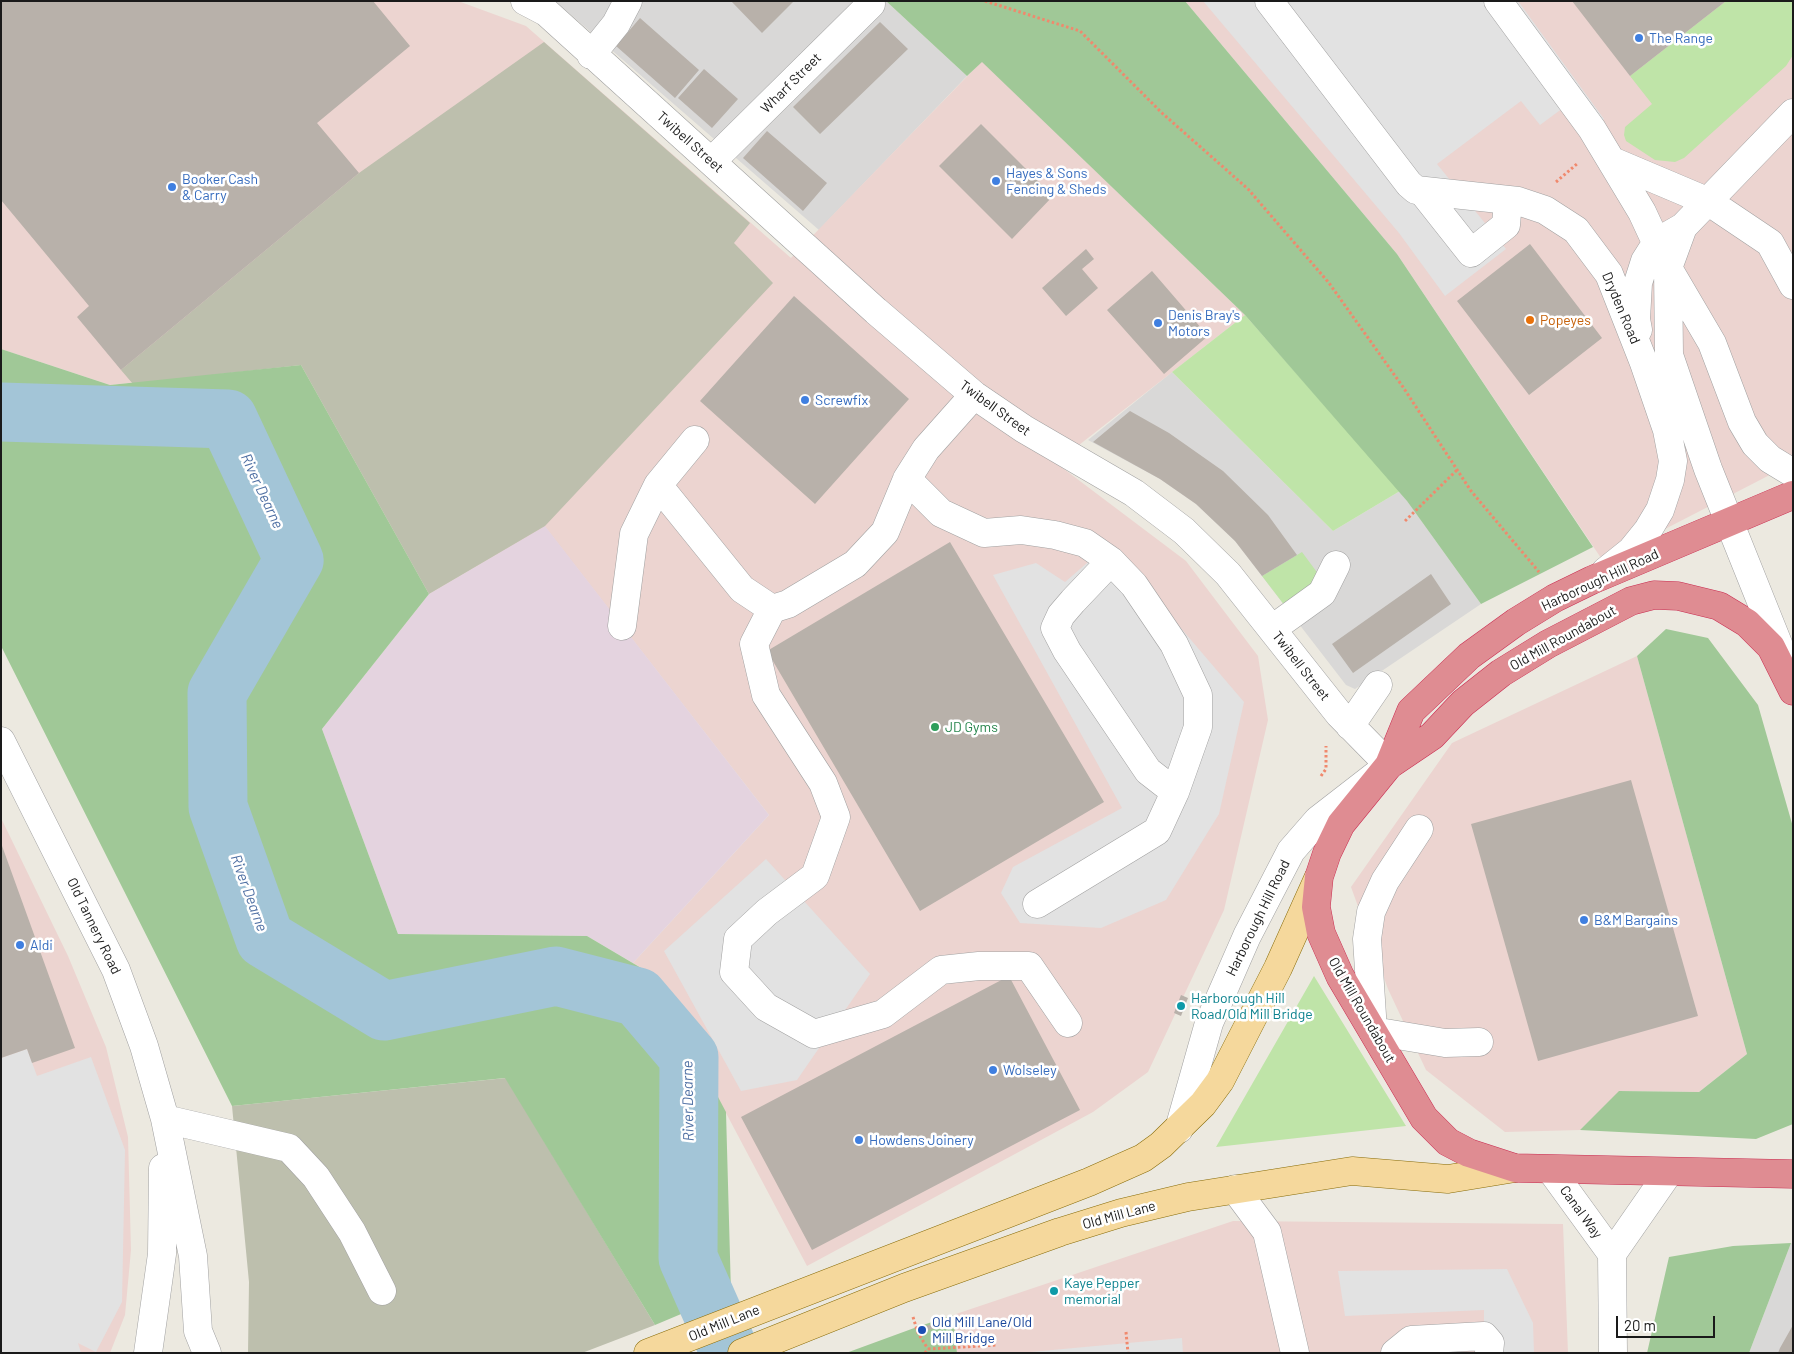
<!DOCTYPE html>
<style>
body{margin:0}
#map{position:relative;width:1794px;height:1354px;overflow:hidden;background:#ece9e0;font-family:Barlow,sans-serif}
canvas{display:block}
.frame{position:absolute;inset:0;border:2px solid #1a1a1a;pointer-events:none}
.scale{position:absolute;left:1616px;top:1316px;width:99px;height:22px;box-sizing:border-box;border:2px solid #1a1a1a;border-top:0;padding-left:6px;font-size:15px;line-height:18px;white-space:nowrap;color:#1a1a1a;-webkit-text-stroke:4px #fff;paint-order:stroke}
</style>
<div id="map">
<canvas width="1794" height="1354"></canvas>
<div class="frame"></div>
<div class="scale">20 m</div>
</div>
<script>
const ctx = document.querySelector('canvas').getContext('2d');
ctx.lineJoin = 'round';
function paint(path, color) { ctx.fillStyle = color; ctx.fill(path, 'evenodd'); }
const shape = rows => new Path2D(rows.map(r => 'M' + r).join(''));
function stroke(path, color, width, dash) { ctx.strokeStyle = color; ctx.lineWidth = width; ctx.lineCap = dash ? 'butt' : 'round'; ctx.setLineDash(dash || []); ctx.stroke(path); }
function drawText(font, color, halo, rows, align = 'center') {
  ctx.font = font + ' Barlow,sans-serif'; ctx.lineWidth = 5; ctx.setLineDash([]); ctx.textBaseline = 'middle'; ctx.strokeStyle = halo; ctx.fillStyle = color; for (const [text, x, y, turn = 0] of rows) {
    ctx.save(); ctx.translate(x, y); ctx.rotate((+turn || 0) * Math.PI / 180); ctx.textAlign = isNaN(turn) ? turn : align; if (halo) ctx.strokeText(text, 0, 0); ctx.fillText(text, 0, 0); ctx.restore();
  }
}
paint(shape([
 [555,1,886,1,967,76,819,230],
 [1172,372,1333,531,1400,491,1481,604,1355,689,1346,685,1235,541,1196,504,1160,479,1088,440],
 [1791,1243,1793,1244,1793,1353,1749,1353]
]), '#d9d8d7');
paint(shape([
 [1,1,458,1,526,26,791,258,982,61,1245,315,1056,463,1186,561,1258,656,1268,720,1224,910,1148,1072,1093,1112,807,1266,653,975,633,963,769,815,545,527,429,594,301,365,110,385,1,349],
 [1185,1,1793,1,1793,463,1603,561,1397,254],
 [1637,656,1747,1054,1699,1092,1620,1091,1580,1130,1505,1132,1426,1070,1388,989,1351,887,1452,743],
 [1,818,68,956,106,1047,128,1137,131,1250,125,1315,110,1353,1,1353],
 [1233,1221,1563,1224,1568,1353,957,1353,953,1315]
]), '#ecd4d0');
paint(shape([
 [545,526,769,815,633,963,587,936,398,934,322,729,429,594]
]), '#e4d3df');
paint(shape([
 [544,42,750,223,734,243,773,283,545,526,429,594,301,365,133,384,121,370,359,173],
 [506,1078,655,1325,582,1353,248,1353,249,1282,232,1106]
]), '#bdbfad');
paint(shape([
 [1726,1,1793,1,1793,55,1786,66,1684,158,1675,162,1655,160,1626,141,1624,135,1625,127,1652,104,1630,76],
 [1245,315,1400,491,1333,531,1172,372],
 [1302,552,1319,575,1304,592,1285,606,1262,576],
 [1314,976,1406,1126,1216,1147]
]), '#bfe4a8');
paint(shape([
 [886,1,1185,1,1397,254,1593,547,1481,604,1407,501,1245,315,982,62,967,76],
 [1,349,110,385,301,365,429,594,322,729,398,934,587,936,653,975,726,1112,731,1293,655,1325,505,1078,232,1106,1,646],
 [1666,629,1708,638,1758,705,1793,827,1793,1124,1756,1139,1580,1130,1619,1091,1699,1092,1747,1054,1637,656],
 [1791,1243,1749,1353,1647,1353,1669,1257,1733,1246],
 [953,1315,957,1353,846,1353,917,1327]
]), '#a0c897');
paint(shape([
 [1203,1,1518,1,1604,119,1592,129,1563,108,1540,125,1521,101,1437,164,1506,249,1445,296,1399,233],
 [1109,544,1244,702,1219,814,1166,900,1101,928,1020,923,1001,893,1013,867,1122,808,993,575,1036,563,1065,582],
 [766,859,870,974,797,1080,741,1091,664,951],
 [27,1049,37,1076,91,1057,125,1150,122,1302,96,1352,78,1343,81,1353,1,1353,1,1058],
 [1507,1269,1533,1323,1534,1353,1484,1353,1484,1310,1345,1316,1338,1271],
 [1182,1338,1183,1353,1020,1353]
]), '#e2e2e2');
stroke(shape([
 [1,412,228,419,294,560,217,693,218,807,265,939,384,1011,556,976,638,997,689,1057,688,1258,730,1353]
]), '#a3c5d7', 59);
paint(shape([
 [1,1,373,1,410,46,317,123,359,173,121,370,77,317,89,306,1,200],
 [731,1,794,1,762,33],
 [1572,1,1726,1,1630,76],
 [640,18,699,70,675,98,616,46],
 [880,22,908,49,820,134,793,107],
 [704,69,738,99,712,128,678,98],
 [981,124,1053,196,1012,239,939,166],
 [767,131,827,183,803,211,743,158],
 [1530,244,1602,338,1529,395,1457,301],
 [1086,249,1094,259,1082,269,1098,288,1066,316,1042,288],
 [1152,271,1208,336,1164,374,1107,310],
 [794,296,909,399,815,504,700,401],
 [1130,411,1169,433,1223,471,1268,515,1297,555,1262,576,1235,541,1196,504,1160,479,1093,442],
 [950,542,1104,802,920,911,767,651],
 [1431,574,1451,604,1353,673,1332,644],
 [1631,780,1698,1016,1538,1061,1471,824],
 [1,843,75,1048,32,1063,27,1049,1,1058],
 [1009,976,1080,1110,812,1250,741,1117],
 [1181,995,1188,998,1181,1016,1174,1013],
 [933,1324,935,1328,919,1333,917,1328],
 [1793,1325,1793,1353,1778,1353,1780,1348]
]), '#b8b1aa');
const minor = shape([
 [525,1,546,12,876,311,974,395,1024,429,1134,493,1184,531,1228,574,1339,714,1389,765,1318,820,1291,851,1247,936,1209,1023,1179,1129],
 [1269,1,1409,184,1416,190,1518,201,1545,210,1576,230,1609,274,1644,363,1667,430,1673,461,1670,480,1660,510,1648,530,1631,551,1606,571],
 [1498,1,1592,129,1642,212,1668,268,1712,343,1742,422,1755,444,1770,459,1793,473],
 [591,55,616,24,628,1],
 [712,161,871,4],
 [1612,161,1709,202,1770,243,1793,285],
 [1422,191,1471,253,1506,225,1508,200],
 [1683,227,1668,268,1669,355,1708,469,1787,666],
 [1638,330,1636,319,1638,283,1645,261,1657,242,1683,227,1793,113],
 [974,395,926,449,907,479,885,532,855,564,788,604,772,609,754,644,766,695,823,783,836,817,815,876,767,912,738,939,734,972,766,1007,814,1034,883,1014,941,970,979,966,1029,966,1068,1023],
 [695,440,658,485,742,589,772,609],
 [907,479,941,513,984,533,1021,530,1055,535,1085,543,1111,561,1134,585,1174,644,1198,695,1198,727,1175,792,1157,831,1037,904],
 [1111,561,1073,601,1061,615,1055,628,1067,651,1148,771,1175,792],
 [622,626,634,534,658,485],
 [1272,629,1322,593,1336,565],
 [1350,726,1378,685],
 [1,741,116,970,144,1046,165,1119,193,1256,198,1331,207,1353],
 [1419,829,1385,881,1371,912,1367,939,1373,1031,1445,1043,1479,1042],
 [165,1119,289,1148,316,1177,352,1232,382,1291],
 [1551,1170,1612,1254],
 [1235,1189,1267,1232,1295,1353],
 [148,1353,162,1254,163,1168],
 [1395,1353,1411,1340,1484,1336,1490,1343,1489,1353],
 [1613,1353,1612,1254,1669,1172]
]);
const major = shape([
 [648,1353,1089,1182,1143,1158,1161,1145,1203,1104,1220,1081,1278,968,1318,879],
 [742,1353,904,1288,1060,1232,1121,1213,1188,1197,1352,1171,1448,1179,1515,1168]
]);
const highway = shape([
 [1793,691,1771,647,1747,623,1719,606,1678,596,1654,595,1631,601,1548,644,1501,673,1463,703,1432,736,1389,765,1341,824,1327,853,1319,877,1316,907,1321,933,1340,976,1424,1118,1448,1142,1469,1153,1515,1168,1793,1174],
 [1389,765,1411,711,1469,656,1516,622,1555,598,1592,580,1793,495]
]);
stroke(minor, '#a1a1a1', 29);
stroke(major, '#886c09', 29);
stroke(highway, '#c92e52', 29);
stroke(shape([
 [985,1,1080,31,1162,113,1248,189,1329,283,1403,387,1471,491,1539,572],
 [1556,182,1578,163],
 [1405,521,1457,470],
 [1321,776,1326,769,1326,746],
 [913,1317,918,1333,928,1349],
 [1126,1332,1128,1353],
 [925,1353,928,1349,997,1345]
]), '#f0896d', 3, [2.5, 2.5]);
stroke(minor, '#fff', 28);
stroke(major, '#f5d89c', 28);
stroke(highway, '#df8c92', 28);
for (const [x, y, r, color] of [
 [1639,38,5,"#3f7fe0"],
 [996,181,5,"#3f7fe0"],
 [172,187,5,"#3f7fe0"],
 [1530,320,5,"#e8710a"],
 [1158,323,5,"#3f7fe0"],
 [805,400,5,"#3f7fe0"],
 [935,727,5,"#2e9e5b"],
 [1584,920,5,"#3f7fe0"],
 [20,945,5,"#3f7fe0"],
 [1181,1006,5,"#0f9aa8"],
 [993,1070,5,"#3f7fe0"],
 [859,1140,5,"#3f7fe0"],
 [1054,1291,5,"#0f9aa8"],
 [922,1330,5,"#1a4fb4"]
]) { const dot = new Path2D(); dot.arc(x, y, r, 0, 2 * Math.PI); ctx.fillStyle = color; ctx.fill(dot); stroke(dot, '#fff', 2); }
drawText('14px', '#366cbe', '#fff', [
 ["The Range",1649,38],
 ["Hayes & Sons",1006,173],
 ["Fencing & Sheds",1006,189],
 ["Booker Cash",182,179],
 ["& Carry",182,195],
 ["Denis Bray's",1168,315],
 ["Motors",1168,331],
 ["Screwfix",815,400],
 ["B&M Bargains",1594,920],
 ["Aldi",30,945],
 ["Wolseley",1003,1070],
 ["Howdens Joinery",869,1140]
], 'left');
drawText('14px', '#1a1a1a', '#fff', [
 ["Wharf Street",791,83,-45],
 ["Twibell Street",690,142,42],
 ["Dryden Road",1621,308,67],
 ["Twibell Street",995,408,36],
 ["Harborough Hill Road",1600,580,-25],
 ["Old Mill Roundabout",1563,638,-29],
 ["Twibell Street",1301,666,52],
 ["Harborough Hill Road",1258,918,-64],
 ["Old Tannery Road",94,926,64],
 ["Old Mill Roundabout",1362,1010,60],
 ["Canal Way",1581,1212,54],
 ["Old Mill Lane",1119,1215,-15],
 ["Old Mill Lane",724,1323,-22]
]);
drawText('14px', '#c56008', '#fff', [
 ["Popeyes",1540,320]
], 'left');
drawText('14px', '#27864d', '#fff', [
 ["JD Gyms",945,727]
], 'left');
drawText('14px', '#0d838f', '#fff', [
 ["Harborough Hill",1191,998],
 ["Road/Old Mill Bridge",1191,1014],
 ["Kaye Pepper",1064,1283],
 ["memorial",1064,1299]
], 'left');
drawText('14px', '#164399', '#fff', [
 ["Old Mill Lane/Old",932,1322],
 ["Mill Bridge",932,1338]
], 'left');
drawText('italic 15px', '#4e6fa3', '#fff', [
 ["River Dearne",262,491,65],
 ["River Dearne",249,893,70],
 ["River Dearne",688,1101,-91]
]);
</script>
